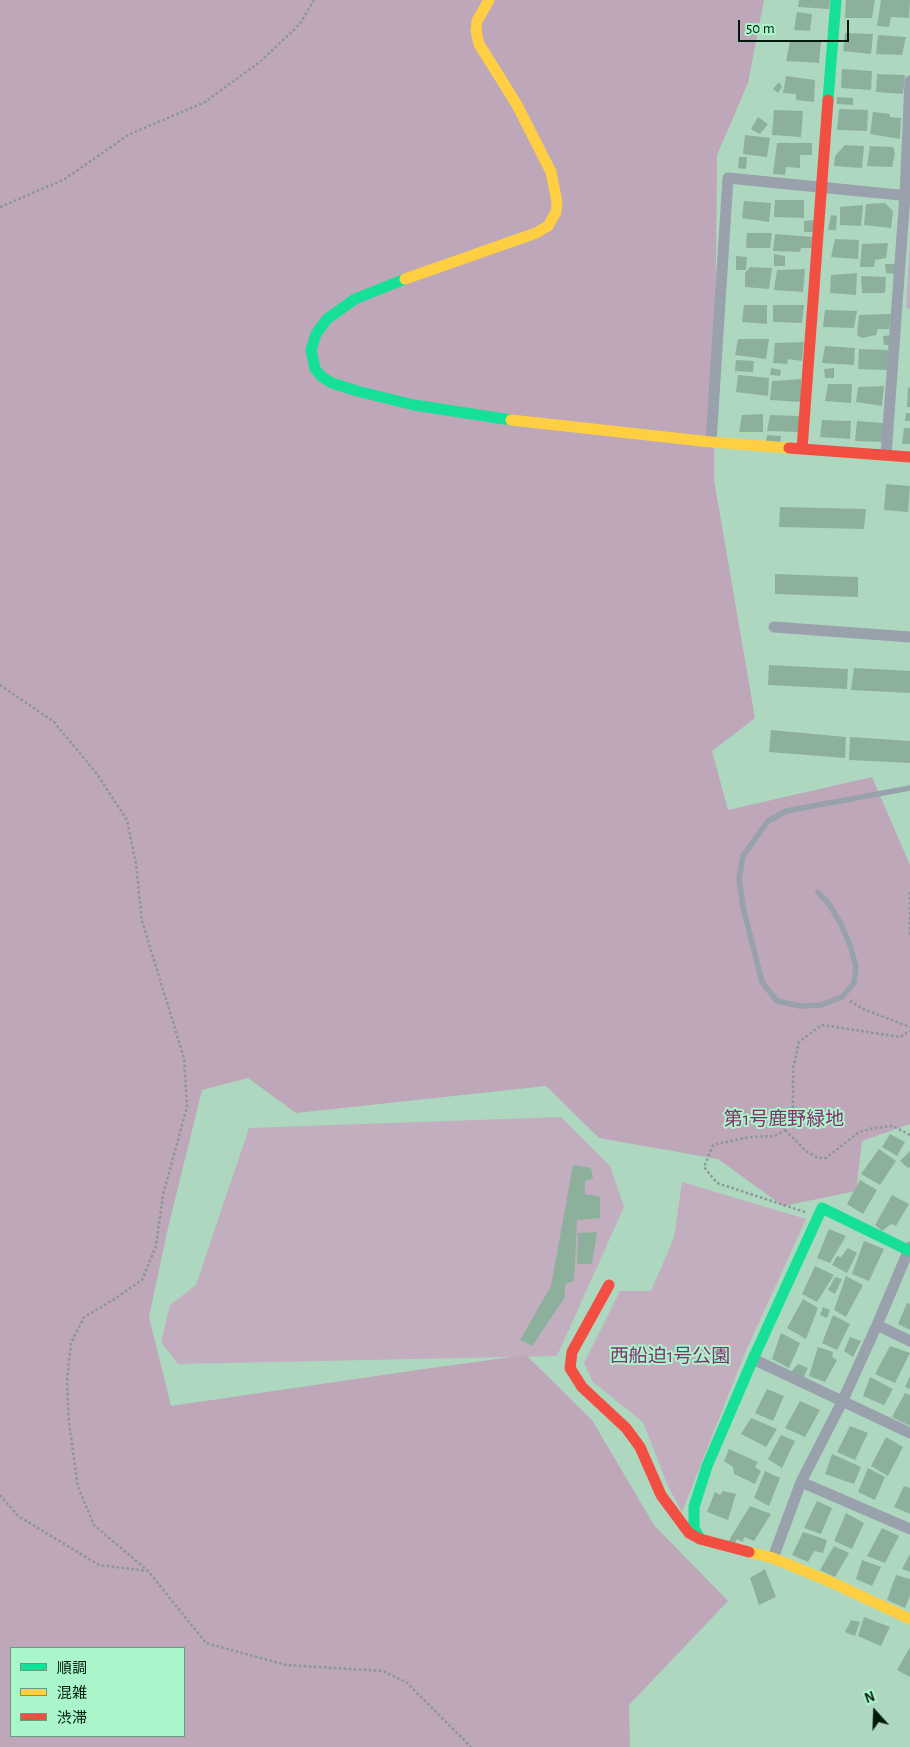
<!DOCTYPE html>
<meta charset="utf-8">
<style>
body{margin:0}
#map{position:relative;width:910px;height:1747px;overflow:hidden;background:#aed7c0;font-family:"Alegreya Sans","Noto Sans JP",sans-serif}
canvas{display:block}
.legend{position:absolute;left:10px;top:1647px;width:175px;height:90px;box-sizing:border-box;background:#aaf5c9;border:1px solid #669e7d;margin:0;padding:6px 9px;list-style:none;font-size:15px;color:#001b0c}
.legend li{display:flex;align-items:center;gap:10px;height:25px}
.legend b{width:25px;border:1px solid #669e7d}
.north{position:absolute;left:850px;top:1687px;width:50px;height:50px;-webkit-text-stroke:4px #aaf5c9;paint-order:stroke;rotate:340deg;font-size:14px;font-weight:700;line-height:20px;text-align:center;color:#001b0c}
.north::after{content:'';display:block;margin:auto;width:18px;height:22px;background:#001b0c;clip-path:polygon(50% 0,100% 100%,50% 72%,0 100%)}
.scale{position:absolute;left:738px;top:20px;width:111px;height:22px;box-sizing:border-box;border:2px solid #001b0c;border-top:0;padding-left:6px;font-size:15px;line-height:18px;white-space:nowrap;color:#001b0c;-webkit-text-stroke:4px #aaf5c9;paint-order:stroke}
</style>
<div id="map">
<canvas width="910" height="1747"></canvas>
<ul class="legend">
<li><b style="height:6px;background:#16e098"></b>順調</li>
<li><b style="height:6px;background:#ffcf43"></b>混雑</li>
<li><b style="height:6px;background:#f24e42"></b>渋滞</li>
</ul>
<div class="north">N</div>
<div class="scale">50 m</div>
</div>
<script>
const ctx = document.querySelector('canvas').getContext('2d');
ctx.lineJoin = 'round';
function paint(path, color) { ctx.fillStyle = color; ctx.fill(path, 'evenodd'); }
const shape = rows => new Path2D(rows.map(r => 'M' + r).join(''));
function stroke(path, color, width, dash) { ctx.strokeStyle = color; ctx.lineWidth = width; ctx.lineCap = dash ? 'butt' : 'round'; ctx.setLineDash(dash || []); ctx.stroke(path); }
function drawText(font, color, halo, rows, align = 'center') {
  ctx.font = font + ' "Alegreya Sans","Noto Sans JP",sans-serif'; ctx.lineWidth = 4; ctx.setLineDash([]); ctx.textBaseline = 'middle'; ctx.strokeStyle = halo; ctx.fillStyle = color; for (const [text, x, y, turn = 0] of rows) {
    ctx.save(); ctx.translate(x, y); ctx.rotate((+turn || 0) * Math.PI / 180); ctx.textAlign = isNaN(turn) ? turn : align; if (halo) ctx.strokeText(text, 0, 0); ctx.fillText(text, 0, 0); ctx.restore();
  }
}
paint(shape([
 [910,237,910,309,906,308],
 [561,1117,610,1166,624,1207,557,1356,178,1364,161,1342,170,1305,196,1285,249,1128],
 [682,1182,806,1219,745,1353,682,1512,668,1486,643,1422,593,1382,584,1363,620,1291,651,1291,674,1238]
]), '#c2aebf');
paint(shape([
 [0,0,764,0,748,83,717,155,714,480,755,718,712,751,728,810,872,777,910,865,910,1124,862,1141,856,1191,783,1206,718,1159,599,1138,546,1086,296,1113,248,1078,202,1090,168,1228,149,1317,171,1406,424,1369,526,1355,592,1420,654,1525,728,1601,629,1705,630,1747,0,1747],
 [11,1648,184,1648,184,1736,11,1736]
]), '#bda7b9');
paint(shape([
 [799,0,830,0,829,9,798,7],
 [846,0,875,0,872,18,845,18],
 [881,0,910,0,909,18,891,17,889,27,877,26],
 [797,12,812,14,810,31,794,30],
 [845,33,873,34,871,54,843,51],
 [878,35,906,37,902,55,876,54],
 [790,41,821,42,819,63,786,61],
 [842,69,872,71,871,90,841,88],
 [877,74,905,75,903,94,876,92],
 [786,76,815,80,814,102,796,100,796,94,783,93],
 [779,82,782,87,778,93,773,89],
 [837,97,853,98,853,105,837,104],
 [839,109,868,110,867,131,837,130],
 [774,110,803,111,801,137,772,135],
 [873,112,890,114,890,117,901,118,900,139,870,134],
 [758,117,768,124,760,134,751,129],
 [745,135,770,138,767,157,743,154],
 [777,143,812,143,812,155,800,155,800,168,786,167,785,175,773,174],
 [845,145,864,146,862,168,834,166,835,156],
 [870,146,893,147,895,153,892,167,867,166],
 [739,157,747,157,746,169,738,168],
 [775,200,804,200,804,218,774,217],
 [744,201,771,203,769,222,742,218],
 [885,203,893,211,891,228,864,225,866,204],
 [863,205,861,226,840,225,840,207],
 [831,215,837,216,836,230,828,230],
 [814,220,814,232,804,232,804,221],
 [747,233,772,233,770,248,746,248],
 [775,234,813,237,812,248,801,248,800,252,773,251],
 [835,239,859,240,858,259,831,257],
 [888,243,886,258,875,260,874,267,860,267,862,244],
 [774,254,785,256,785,266,774,266],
 [736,256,747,257,746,270,736,270],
 [885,264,896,264,895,274,886,273],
 [750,267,772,268,769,289,745,287,745,273],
 [805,269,803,292,774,290,777,270],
 [857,273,856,295,830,293,831,275],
 [861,276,886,277,885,293,862,293],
 [744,305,767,305,767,324,742,322],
 [773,305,804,305,802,323,773,322],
 [825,310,857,311,854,328,823,327],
 [891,314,889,329,878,329,876,335,862,338,857,335,859,315],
 [892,335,891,345,884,345,883,336],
 [738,339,769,339,766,359,735,355],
 [804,342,802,361,788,359,787,364,773,363,775,343],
 [825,346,855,348,854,365,822,363],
 [859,349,889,350,887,370,858,369],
 [736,360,754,361,753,372,735,371],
 [771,368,781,370,780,376,770,375],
 [834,368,834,378,825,378,824,369],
 [738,375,769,378,768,396,736,392],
 [801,379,801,402,770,400,772,381],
 [828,384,852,384,851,403,825,401],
 [884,386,882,406,856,402,858,387],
 [908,387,910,388,910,407,907,407],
 [906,413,910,413,910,421,905,421],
 [763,414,763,432,739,432,742,415],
 [770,415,800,416,798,432,767,431],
 [822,420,851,421,850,439,820,437],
 [857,421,884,423,883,442,855,441],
 [904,428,910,428,910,444,902,444],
 [767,435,781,436,780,445,766,443],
 [886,484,910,486,908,512,884,510],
 [780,507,866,509,864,529,779,527],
 [775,574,858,577,858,597,775,594],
 [769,665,848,669,847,689,768,685],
 [854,668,910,671,910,693,851,690],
 [771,730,846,737,845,758,769,752],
 [850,737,910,741,910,763,849,760],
 [890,1134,905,1142,897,1156,882,1147],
 [879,1149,896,1161,880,1185,861,1174],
 [910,1151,910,1167,908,1168,900,1161],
 [573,1165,591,1168,593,1179,585,1181,585,1194,600,1197,600,1218,577,1220,574,1281,565,1284,565,1297,532,1346,520,1340,551,1286],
 [860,1180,877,1190,863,1214,847,1204],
 [892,1195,909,1204,896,1226,891,1224,882,1231,875,1225],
 [829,1229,846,1236,830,1263,817,1258],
 [597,1232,592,1264,577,1264,578,1233],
 [864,1241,884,1249,869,1281,852,1274],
 [848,1248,857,1253,847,1273,832,1265,837,1256,841,1257],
 [815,1266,834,1275,817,1302,802,1294],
 [846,1276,863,1285,846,1317,834,1310],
 [835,1277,842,1279,835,1294,828,1290],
 [803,1299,818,1308,806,1339,787,1328],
 [907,1303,910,1304,910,1330,898,1324],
 [823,1307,830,1310,827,1318,820,1315],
 [833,1315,850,1324,837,1350,822,1343],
 [781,1333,800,1343,789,1368,772,1359],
 [850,1337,861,1341,853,1357,844,1351],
 [890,1346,910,1353,895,1383,875,1374],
 [818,1347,833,1352,832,1357,837,1360,825,1382,809,1376],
 [798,1364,808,1368,803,1378,791,1372],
 [910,1376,910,1389,905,1387],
 [870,1377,893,1389,884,1405,863,1396],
 [767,1389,784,1396,773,1421,755,1413],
 [905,1393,910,1395,910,1426,892,1417],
 [800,1401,820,1410,805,1437,785,1428],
 [751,1418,777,1429,766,1447,741,1434],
 [850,1426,868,1433,855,1460,837,1452],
 [781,1435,795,1441,782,1468,768,1459],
 [886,1437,903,1447,888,1476,871,1466],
 [729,1449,758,1462,755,1467,761,1471,755,1484,734,1474,733,1467,724,1461],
 [832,1454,861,1467,854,1484,825,1474],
 [868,1468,885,1477,875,1500,858,1492],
 [765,1471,780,1478,769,1506,754,1498],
 [904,1486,910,1488,910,1514,894,1507],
 [723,1491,736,1494,728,1520,707,1512,715,1492,720,1495],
 [817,1501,832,1508,821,1534,804,1528],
 [750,1506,771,1514,754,1541,744,1537,743,1542,737,1539,734,1545,728,1542],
 [846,1513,864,1523,852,1549,834,1541],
 [882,1528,899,1536,885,1563,867,1556],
 [803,1532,827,1540,823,1553,814,1551,808,1562,792,1555],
 [834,1546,849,1553,835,1577,820,1570],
 [910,1554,910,1572,902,1569],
 [862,1560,881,1567,872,1586,856,1579],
 [765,1569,776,1597,759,1605,750,1578],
 [896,1575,910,1579,910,1596,905,1608,887,1600],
 [864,1617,890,1627,881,1646,858,1636],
 [851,1620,860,1622,855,1636,845,1632],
 [910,1647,910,1677,897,1670]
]), '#8db09d');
stroke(shape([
 [0,207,65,179,128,135,205,102,261,61,300,24,314,0],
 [0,685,54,722,97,774,127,820,136,864,142,921,184,1058,187,1107,163,1195,156,1246,142,1280,113,1300,84,1317,71,1343,67,1380,69,1423,78,1487,94,1525,148,1571],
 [910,892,910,937],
 [850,1001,863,1009,910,1027],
 [785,1130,806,1151,818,1158,826,1158,859,1132,874,1128,893,1126,910,1135],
 [805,1212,717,1183,704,1167,713,1145,750,1137,775,1136,785,1130,793,1108,793,1069,799,1042,822,1025,900,1037,910,1031],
 [0,1495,18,1516,99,1565,148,1571,206,1643,286,1665,383,1671,406,1682,471,1747]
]), '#899799', 2.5, [2.5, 2.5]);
stroke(shape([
 [818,892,829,904,841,924,850,945,856,967,854,983,842,997,821,1005,800,1006,777,1001,762,982,743,907,739,879,743,856,768,821,786,811,910,788]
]), '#99a1ac', 5.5);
stroke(shape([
 [711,442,728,178,910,196],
 [886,455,905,195,910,81],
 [774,627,910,637],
 [877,1325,910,1341],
 [753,1359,910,1433],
 [801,1482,910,1529],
 [773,1558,801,1482,842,1402,877,1325,910,1247]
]), '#99a1ac', 11);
stroke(shape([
 [828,100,836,0],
 [405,279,355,299,327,319,316,334,311,350,315,369,322,377,332,383,357,391,414,405,511,420],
 [700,1539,694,1528,694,1507,707,1466,753,1359,822,1208,910,1251]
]), '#16e098', 11);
stroke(shape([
 [405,279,536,233,548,226,556,212,557,202,551,172,517,105,479,44,476,31,477,21,489,0],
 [511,420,711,442,789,448],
 [749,1552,773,1558,833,1583,910,1619]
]), '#ffcf43', 11);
stroke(shape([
 [789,448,910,457],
 [802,449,828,100],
 [609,1285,572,1352,570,1368,582,1387,626,1428,640,1447,661,1495,689,1533,700,1539,749,1552]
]), '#f24e42', 11);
drawText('19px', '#853071', '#aaf5c9', [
 ["第1号鹿野緑地",784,1119],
 ["西船迫1号公園",670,1356]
]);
</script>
